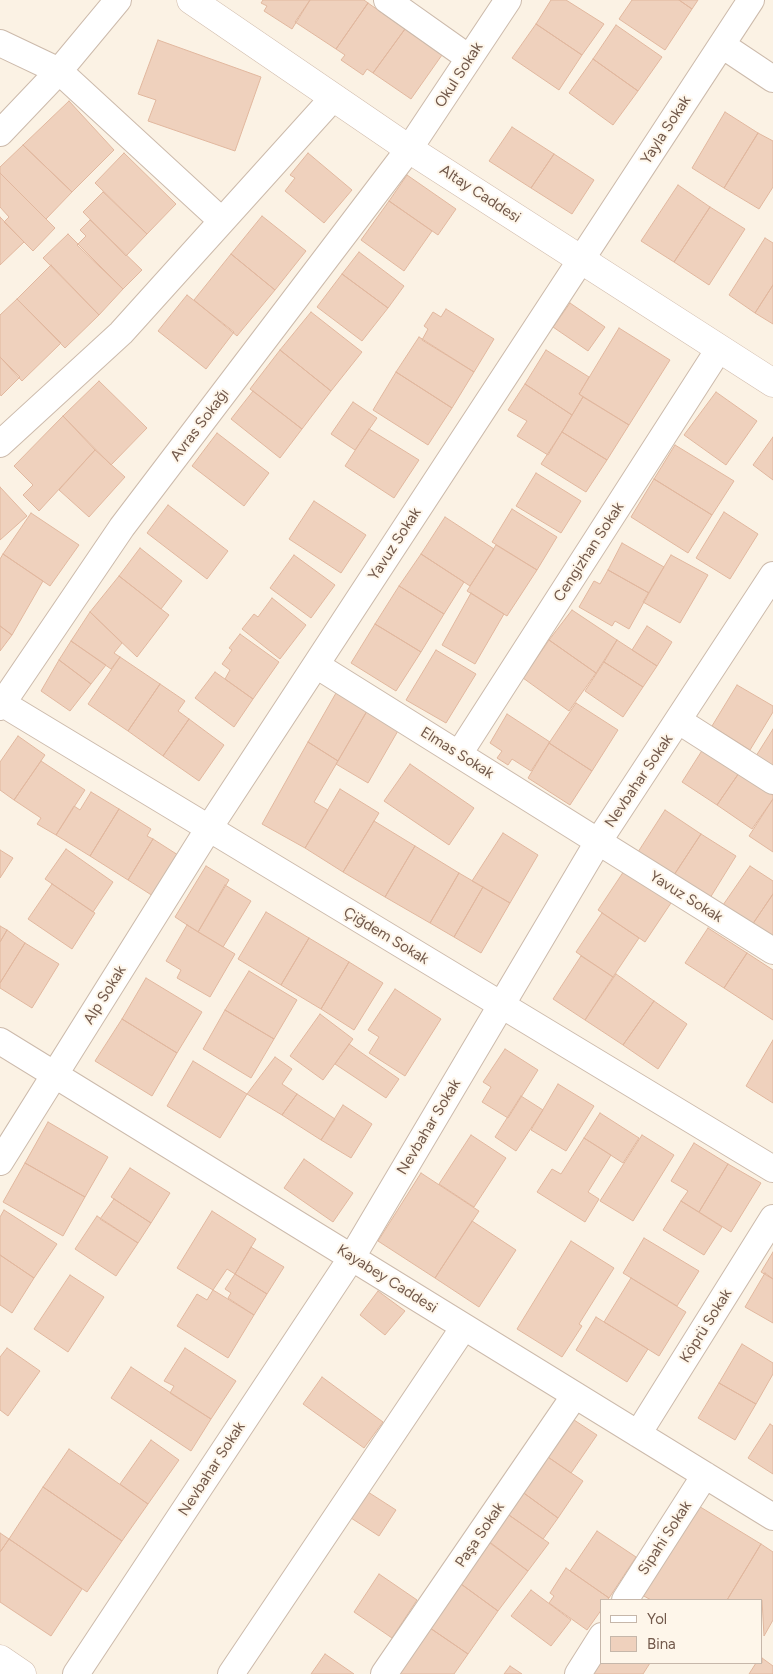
<!DOCTYPE html>
<meta charset="utf-8">
<style>
body{margin:0}
#map{position:relative;width:773px;height:1674px;overflow:hidden;background:#fbf2e4;font-family:Figtree,sans-serif}
canvas{display:block}
.legend{position:absolute;left:600px;top:1599px;width:162px;height:65px;box-sizing:border-box;background:#fef6ea;border:1px solid #c6b7aa;margin:0;padding:6px 9px;list-style:none;font-size:15px;color:#72594b}
.legend li{display:flex;align-items:center;gap:10px;height:25px}
.legend b{width:25px;border:1px solid #c6b7aa}
</style>
<div id="map">
<canvas width="773" height="1674"></canvas>
<ul class="legend">
<li><b style="height:6px;background:#fff"></b>Yol</li>
<li><b style="height:14px;background:#efd1bd"></b>Bina</li>
</ul>
</div>
<script>
const ctx = document.querySelector('canvas').getContext('2d');
ctx.lineJoin = 'round';
function paint(path, color) { ctx.fillStyle = color; ctx.fill(path, 'evenodd'); }
const shape = rows => new Path2D(rows.map(r => 'M' + r).join(''));
function stroke(path, color, width, dash) { ctx.strokeStyle = color; ctx.lineWidth = width; ctx.lineCap = dash ? 'butt' : 'round'; ctx.setLineDash(dash || []); ctx.stroke(path); }
function drawText(font, color, halo, rows, align = 'center') {
  ctx.font = font + ' Figtree,sans-serif'; ctx.lineWidth = 4; ctx.setLineDash([]); ctx.textBaseline = 'middle'; ctx.strokeStyle = halo; ctx.fillStyle = color; for (const [text, x, y, turn = 0] of rows) {
    ctx.save(); ctx.translate(x, y); ctx.rotate((+turn || 0) * Math.PI / 180); ctx.textAlign = isNaN(turn) ? turn : align; if (halo) ctx.strokeText(text, 0, 0); ctx.fillText(text, 0, 0); ctx.restore();
  }
}
const building = shape([
 [263,0,310,0,292,29,264,11,267,6,261,3,263,0],
 [310,0,364,0,368,3,336,49,295,22,310,0],
 [551,0,566,0,604,24,582,55,536,24,551,0],
 [632,0,679,0,692,9,665,50,619,19,632,0],
 [679,0,698,0,692,9,679,0],
 [368,3,405,29,373,73,367,69,363,75,341,60,345,55,336,49,368,3],
 [536,24,582,55,559,90,512,58,536,24],
 [616,25,662,57,638,91,593,59,616,25],
 [405,29,442,55,411,99,373,73,405,29],
 [158,40,261,77,235,151,148,121,156,100,138,94,158,40],
 [593,59,638,91,613,125,569,93,593,59],
 [69,101,114,150,72,192,23,145,69,101],
 [725,112,758,133,724,188,692,168,725,112],
 [512,127,554,154,531,188,489,161,512,127],
 [758,133,773,141,773,187,759,209,724,188,758,133],
 [23,145,72,192,46,219,0,173,0,167,23,145],
 [124,153,176,204,147,234,95,183,124,153],
 [308,153,352,190,324,223,285,191,295,178,290,175,308,153],
 [554,154,594,180,572,214,531,188,554,154],
 [0,173,55,228,33,251,4,222,9,217,0,207,0,173],
 [407,175,456,209,438,235,389,201,407,175],
 [678,185,710,207,674,262,641,241,678,185],
 [103,192,147,234,126,256,83,212,103,192],
 [389,201,432,231,404,271,361,240,389,201],
 [710,207,745,229,709,285,674,262,710,207],
 [262,216,306,251,275,290,231,254,262,216],
 [0,217,24,242,0,265,0,217],
 [90,220,142,270,123,289,77,245,86,236,80,230,90,220],
 [68,234,123,289,99,315,43,258,68,234],
 [765,238,773,243,773,285,755,313,729,295,765,238],
 [359,252,404,286,388,308,342,274,359,252],
 [231,254,275,290,237,336,194,300,231,254],
 [51,265,99,315,65,348,17,299,51,265],
 [342,274,388,308,362,341,317,307,342,274],
 [773,285,773,324,755,313,773,285],
 [187,295,234,332,206,369,158,331,187,295],
 [17,299,61,343,22,381,0,357,0,315,17,299],
 [570,303,605,327,588,351,553,327,570,303],
 [446,309,494,339,474,372,422,340,428,329,424,326,433,312,441,317,446,309],
 [311,312,362,352,331,391,280,350,311,312],
 [619,328,670,360,629,425,579,394,619,328],
 [419,337,474,372,452,408,396,372,419,337],
 [280,350,331,391,302,429,250,389,280,350],
 [546,350,589,377,579,394,583,397,572,415,525,384,546,350],
 [0,357,20,377,1,396,0,394,0,357],
 [396,372,452,408,428,445,373,410,396,372],
 [99,381,147,428,111,465,63,416,99,381],
 [525,384,572,415,548,455,517,436,527,421,508,410,525,384],
 [253,391,302,429,280,458,231,419,253,391],
 [716,392,757,421,726,465,684,435,716,392],
 [583,397,629,425,607,460,562,432,583,397],
 [353,402,377,418,355,450,331,434,353,402],
 [63,416,95,450,39,511,23,495,33,485,14,466,63,416],
 [369,429,419,460,394,498,345,466,369,429],
 [562,432,607,460,586,492,541,464,562,432],
 [217,433,269,473,244,506,192,466,217,433],
 [773,437,773,480,753,465,773,437],
 [675,445,734,481,712,515,654,479,675,445],
 [95,450,125,477,89,517,59,490,95,450],
 [536,473,581,501,561,533,516,506,536,473],
 [654,479,712,515,688,553,631,517,654,479],
 [0,487,27,516,0,540,0,487],
 [314,501,366,535,341,573,289,539,314,501],
 [168,505,228,551,207,579,147,533,168,505],
 [512,509,557,537,537,570,492,542,512,509],
 [724,512,758,534,730,579,696,558,724,512],
 [31,513,79,545,50,586,3,554,31,513],
 [445,517,494,549,470,586,421,554,445,517],
 [622,543,664,567,649,593,608,570,622,543],
 [496,545,537,570,507,616,467,591,496,545],
 [140,548,182,581,161,609,119,576,140,548],
 [3,554,43,581,12,635,0,626,0,559,3,554],
 [421,554,464,582,444,614,399,586,421,554],
 [294,555,335,585,311,618,270,588,294,555],
 [671,555,708,575,680,623,643,602,671,555],
 [608,570,649,593,629,629,615,621,612,626,579,607,594,581,600,584,608,570],
 [119,576,169,615,137,657,90,612,119,576],
 [399,586,444,614,421,652,375,624,399,586],
 [471,593,504,614,475,664,442,645,471,593],
 [272,598,306,625,280,659,242,629,254,614,258,617,272,598],
 [572,610,617,640,596,673,549,640,572,610],
 [90,612,122,643,114,653,120,657,111,669,71,641,90,612],
 [375,624,421,652,396,691,351,663,375,624],
 [0,626,12,635,0,651,0,626],
 [647,626,672,642,657,666,632,650,647,626],
 [240,634,279,662,253,699,225,679,230,670,222,664,232,650,229,648,240,634],
 [549,640,596,673,569,711,523,678,549,640],
 [617,640,657,666,643,687,604,662,617,640],
 [71,641,106,665,91,684,59,660,71,641],
 [436,650,476,674,446,723,406,700,436,650],
 [120,657,160,684,128,731,88,704,120,657],
 [59,660,91,684,70,711,41,691,59,660],
 [604,662,643,687,623,717,585,691,604,662],
 [215,672,253,699,234,727,195,698,215,672],
 [160,684,185,701,178,711,189,719,163,756,128,731,160,684],
 [737,685,773,706,773,712,750,750,712,726,737,685],
 [336,693,367,711,338,761,308,742,336,693],
 [576,703,618,730,592,771,549,743,576,703],
 [367,711,399,729,368,783,336,764,367,711],
 [507,714,550,742,531,771,512,759,508,765,497,758,502,751,490,743,507,714],
 [189,719,224,745,199,781,163,756,189,719],
 [773,729,773,767,756,756,773,729],
 [18,736,45,755,14,800,0,790,0,762,18,736],
 [308,742,338,761,314,802,328,810,305,848,262,824,308,742],
 [549,743,592,771,570,805,528,778,549,743],
 [703,749,739,773,717,805,682,782,703,749],
 [41,761,85,790,56,835,37,824,41,818,14,800,41,761],
 [410,764,474,808,449,845,384,801,410,764],
 [739,773,773,795,773,799,752,829,717,805,739,773],
 [340,789,379,813,343,872,305,848,340,789],
 [91,792,119,809,90,856,56,835,74,806,80,810,91,792],
 [773,799,773,852,749,836,773,799],
 [119,809,151,829,147,836,153,839,128,880,90,856,119,809],
 [665,810,701,834,674,875,638,852,665,810],
 [374,821,415,846,385,897,343,872,374,821],
 [503,833,538,855,510,903,472,881,503,833],
 [701,834,736,856,710,898,674,875,701,834],
 [153,839,178,855,153,896,128,880,153,839],
 [415,846,459,873,430,923,385,897,415,846],
 [66,849,113,882,93,912,45,879,66,849],
 [0,850,13,858,0,878,0,850],
 [206,866,229,880,198,932,175,917,206,866],
 [750,866,773,881,773,894,752,925,723,905,750,866],
 [624,871,671,903,645,942,598,910,624,871],
 [459,873,483,887,454,937,430,923,459,873],
 [52,884,95,913,72,949,28,919,52,884],
 [225,885,251,901,223,947,198,932,225,885],
 [483,887,510,903,481,953,454,937,483,887],
 [773,894,773,938,752,925,773,894],
 [266,912,309,938,281,985,238,959,266,912],
 [602,913,639,938,613,977,576,952,602,913],
 [187,925,235,954,210,997,177,978,181,970,166,961,187,925],
 [0,926,7,930,0,942,0,926],
 [708,928,747,953,724,988,685,963,708,928],
 [7,930,25,943,0,983,0,942,7,930],
 [309,938,349,962,321,1009,281,985,309,938],
 [25,943,59,964,32,1008,0,988,0,983,25,943],
 [747,953,773,970,773,1020,724,988,747,953],
 [581,956,613,977,585,1020,553,999,581,956],
 [349,962,383,983,354,1030,321,1009,349,962],
 [249,971,297,1000,274,1039,225,1010,249,971],
 [616,974,654,1001,623,1045,585,1020,616,974],
 [146,978,202,1012,177,1053,122,1019,146,978],
 [395,989,441,1019,405,1076,369,1053,379,1037,368,1030,395,989],
 [654,1001,687,1024,658,1069,623,1045,654,1001],
 [225,1010,274,1039,251,1078,203,1049,225,1010],
 [320,1014,353,1039,323,1080,290,1056,320,1014],
 [122,1019,177,1053,152,1096,95,1061,122,1019],
 [773,1040,773,1103,746,1086,773,1040],
 [349,1044,399,1079,386,1098,335,1064,349,1044],
 [505,1049,538,1070,508,1118,482,1102,491,1087,483,1082,505,1049],
 [275,1057,292,1069,282,1084,297,1094,282,1115,247,1094,275,1057],
 [193,1061,247,1094,220,1138,167,1106,193,1061],
 [558,1084,594,1106,566,1151,531,1130,558,1084],
 [297,1094,335,1119,321,1140,282,1115,297,1094],
 [521,1096,543,1110,516,1151,495,1137,521,1096],
 [343,1105,372,1124,351,1158,321,1140,343,1105],
 [600,1113,639,1138,623,1163,584,1138,600,1113],
 [48,1122,108,1157,85,1197,25,1163,48,1122],
 [471,1135,506,1158,474,1207,439,1184,471,1135],
 [642,1135,674,1155,633,1221,600,1201,642,1135],
 [584,1138,611,1155,588,1192,599,1199,585,1222,537,1192,552,1169,561,1174,584,1138],
 [694,1143,728,1164,699,1212,681,1201,688,1191,671,1181,694,1143],
 [304,1159,353,1193,333,1222,284,1188,304,1159],
 [25,1163,85,1197,63,1236,3,1202,25,1163],
 [728,1164,761,1183,731,1232,699,1212,728,1164],
 [130,1168,170,1193,151,1223,111,1197,130,1168],
 [421,1173,479,1211,435,1278,378,1241,421,1173],
 [114,1199,151,1223,138,1243,100,1219,114,1199],
 [681,1201,722,1227,704,1255,663,1230,681,1201],
 [4,1210,57,1244,34,1278,0,1255,0,1217,4,1210],
 [212,1211,256,1239,235,1274,227,1269,213,1290,177,1268,212,1211],
 [97,1216,138,1243,116,1276,75,1249,97,1216],
 [472,1221,516,1250,479,1307,435,1278,472,1221],
 [644,1238,699,1271,677,1306,623,1273,644,1238],
 [571,1241,614,1268,579,1324,582,1326,562,1357,517,1329,571,1241],
 [251,1247,284,1267,267,1294,235,1274,251,1247],
 [773,1252,773,1279,761,1272,773,1252],
 [0,1255,34,1278,12,1313,0,1305,0,1255],
 [765,1273,773,1279,773,1323,745,1307,765,1273],
 [235,1274,267,1294,254,1315,228,1298,231,1293,225,1289,235,1274],
 [70,1275,104,1297,68,1352,34,1329,70,1275],
 [631,1278,686,1312,659,1356,604,1322,631,1278],
 [213,1290,254,1315,228,1358,177,1326,197,1294,207,1300,213,1290],
 [378,1291,405,1311,385,1335,360,1315,378,1291],
 [596,1317,648,1349,627,1382,576,1350,596,1317],
 [742,1344,773,1363,773,1374,756,1404,719,1383,742,1344],
 [7,1348,40,1371,8,1416,0,1410,0,1357,7,1348],
 [185,1348,236,1381,211,1419,170,1393,174,1386,164,1381,185,1348],
 [131,1367,211,1419,191,1451,111,1398,131,1367],
 [322,1377,383,1422,364,1448,303,1404,322,1377],
 [719,1383,756,1404,735,1440,698,1418,719,1383],
 [571,1418,597,1435,571,1473,545,1455,571,1418],
 [770,1424,773,1426,773,1474,748,1458,770,1424],
 [151,1440,179,1460,148,1504,120,1484,151,1440],
 [69,1449,148,1504,122,1541,43,1487,69,1449],
 [545,1455,583,1481,558,1518,521,1491,545,1455],
 [43,1487,122,1541,87,1592,9,1539,43,1487],
 [521,1491,558,1518,543,1539,506,1513,521,1491],
 [368,1492,396,1510,379,1536,351,1518,368,1492],
 [697,1505,761,1544,727,1600,651,1600,642,1595,697,1505],
 [506,1513,549,1543,528,1571,487,1540,506,1513],
 [597,1531,636,1557,609,1598,570,1571,597,1531],
 [0,1533,9,1539,0,1552,0,1533],
 [9,1539,82,1589,51,1636,0,1602,0,1552,9,1539],
 [490,1543,528,1571,498,1611,461,1584,490,1543],
 [761,1544,773,1552,773,1620,764,1636,762,1600,727,1600,761,1544],
 [566,1568,609,1598,607,1600,602,1600,602,1609,587,1630,549,1603,554,1596,550,1593,566,1568],
 [379,1574,417,1600,392,1638,354,1612,379,1574],
 [461,1584,498,1611,468,1654,430,1628,461,1584],
 [531,1590,571,1620,551,1646,511,1616,531,1590],
 [430,1628,468,1654,454,1674,399,1674,430,1628],
 [325,1654,354,1674,311,1674,325,1654],
 [602,1657,602,1663,650,1663,643,1674,589,1674,602,1657],
 [762,1658,773,1666,773,1674,749,1674,756,1663,762,1663,762,1658],
 [510,1666,522,1674,504,1674,510,1666]
]);
paint(building, '#efd1bd');
stroke(building, '#e1b79e', 1);
const street = shape([
 [387,0,469,58],
 [0,43,59,71,222,221],
 [722,45,773,79],
 [0,133,59,71,118,0],
 [0,444,121,333,333,98],
 [316,665,773,951],
 [0,702,773,1169],
 [0,707,122,527,409,149,508,0],
 [679,721,773,781],
 [459,754,719,349],
 [0,1041,773,1517],
 [0,1162,209,828,751,0],
 [638,1434,773,1218],
 [625,1600,705,1475],
 [76,1674,352,1257,598,842,773,575],
 [231,1674,464,1327],
 [384,1674,575,1395],
 [578,1674,602,1636]
]);
const secondary = shape([
 [191,0,409,149,773,383],
 [0,1659,22,1674]
]);
stroke(street, '#ccbaab', 28);
stroke(secondary, '#d1bcac', 29);
stroke(street, '#fff', 26);
stroke(secondary, '#fff', 28);
drawText('15px', '#72594b', '#fef6ea', [
 ["Okul Sokak",459,75,-57],
 ["Yayla Sokak",666,130,-57],
 ["Altay Caddesi",480,194,33],
 ["Avras Sokağı",200,425,-53],
 ["Yavuz Sokak",395,544,-57],
 ["Cengizhan Sokak",589,552,-57],
 ["Elmas Sokak",457,753,32],
 ["Nevbahar Sokak",639,781,-56],
 ["Yavuz Sokak",686,897,32],
 ["Çiğdem Sokak",386,936,31],
 ["Alp Sokak",105,995,-58],
 ["Nevbahar Sokak",429,1127,-59],
 ["Kayabey Caddesi",387,1279,32],
 ["Köprü Sokak",706,1326,-58],
 ["Nevbahar Sokak",212,1469,-57],
 ["Paşa Sokak",480,1535,-56],
 ["Sipahi Sokak",665,1538,-57]
]);
</script>
